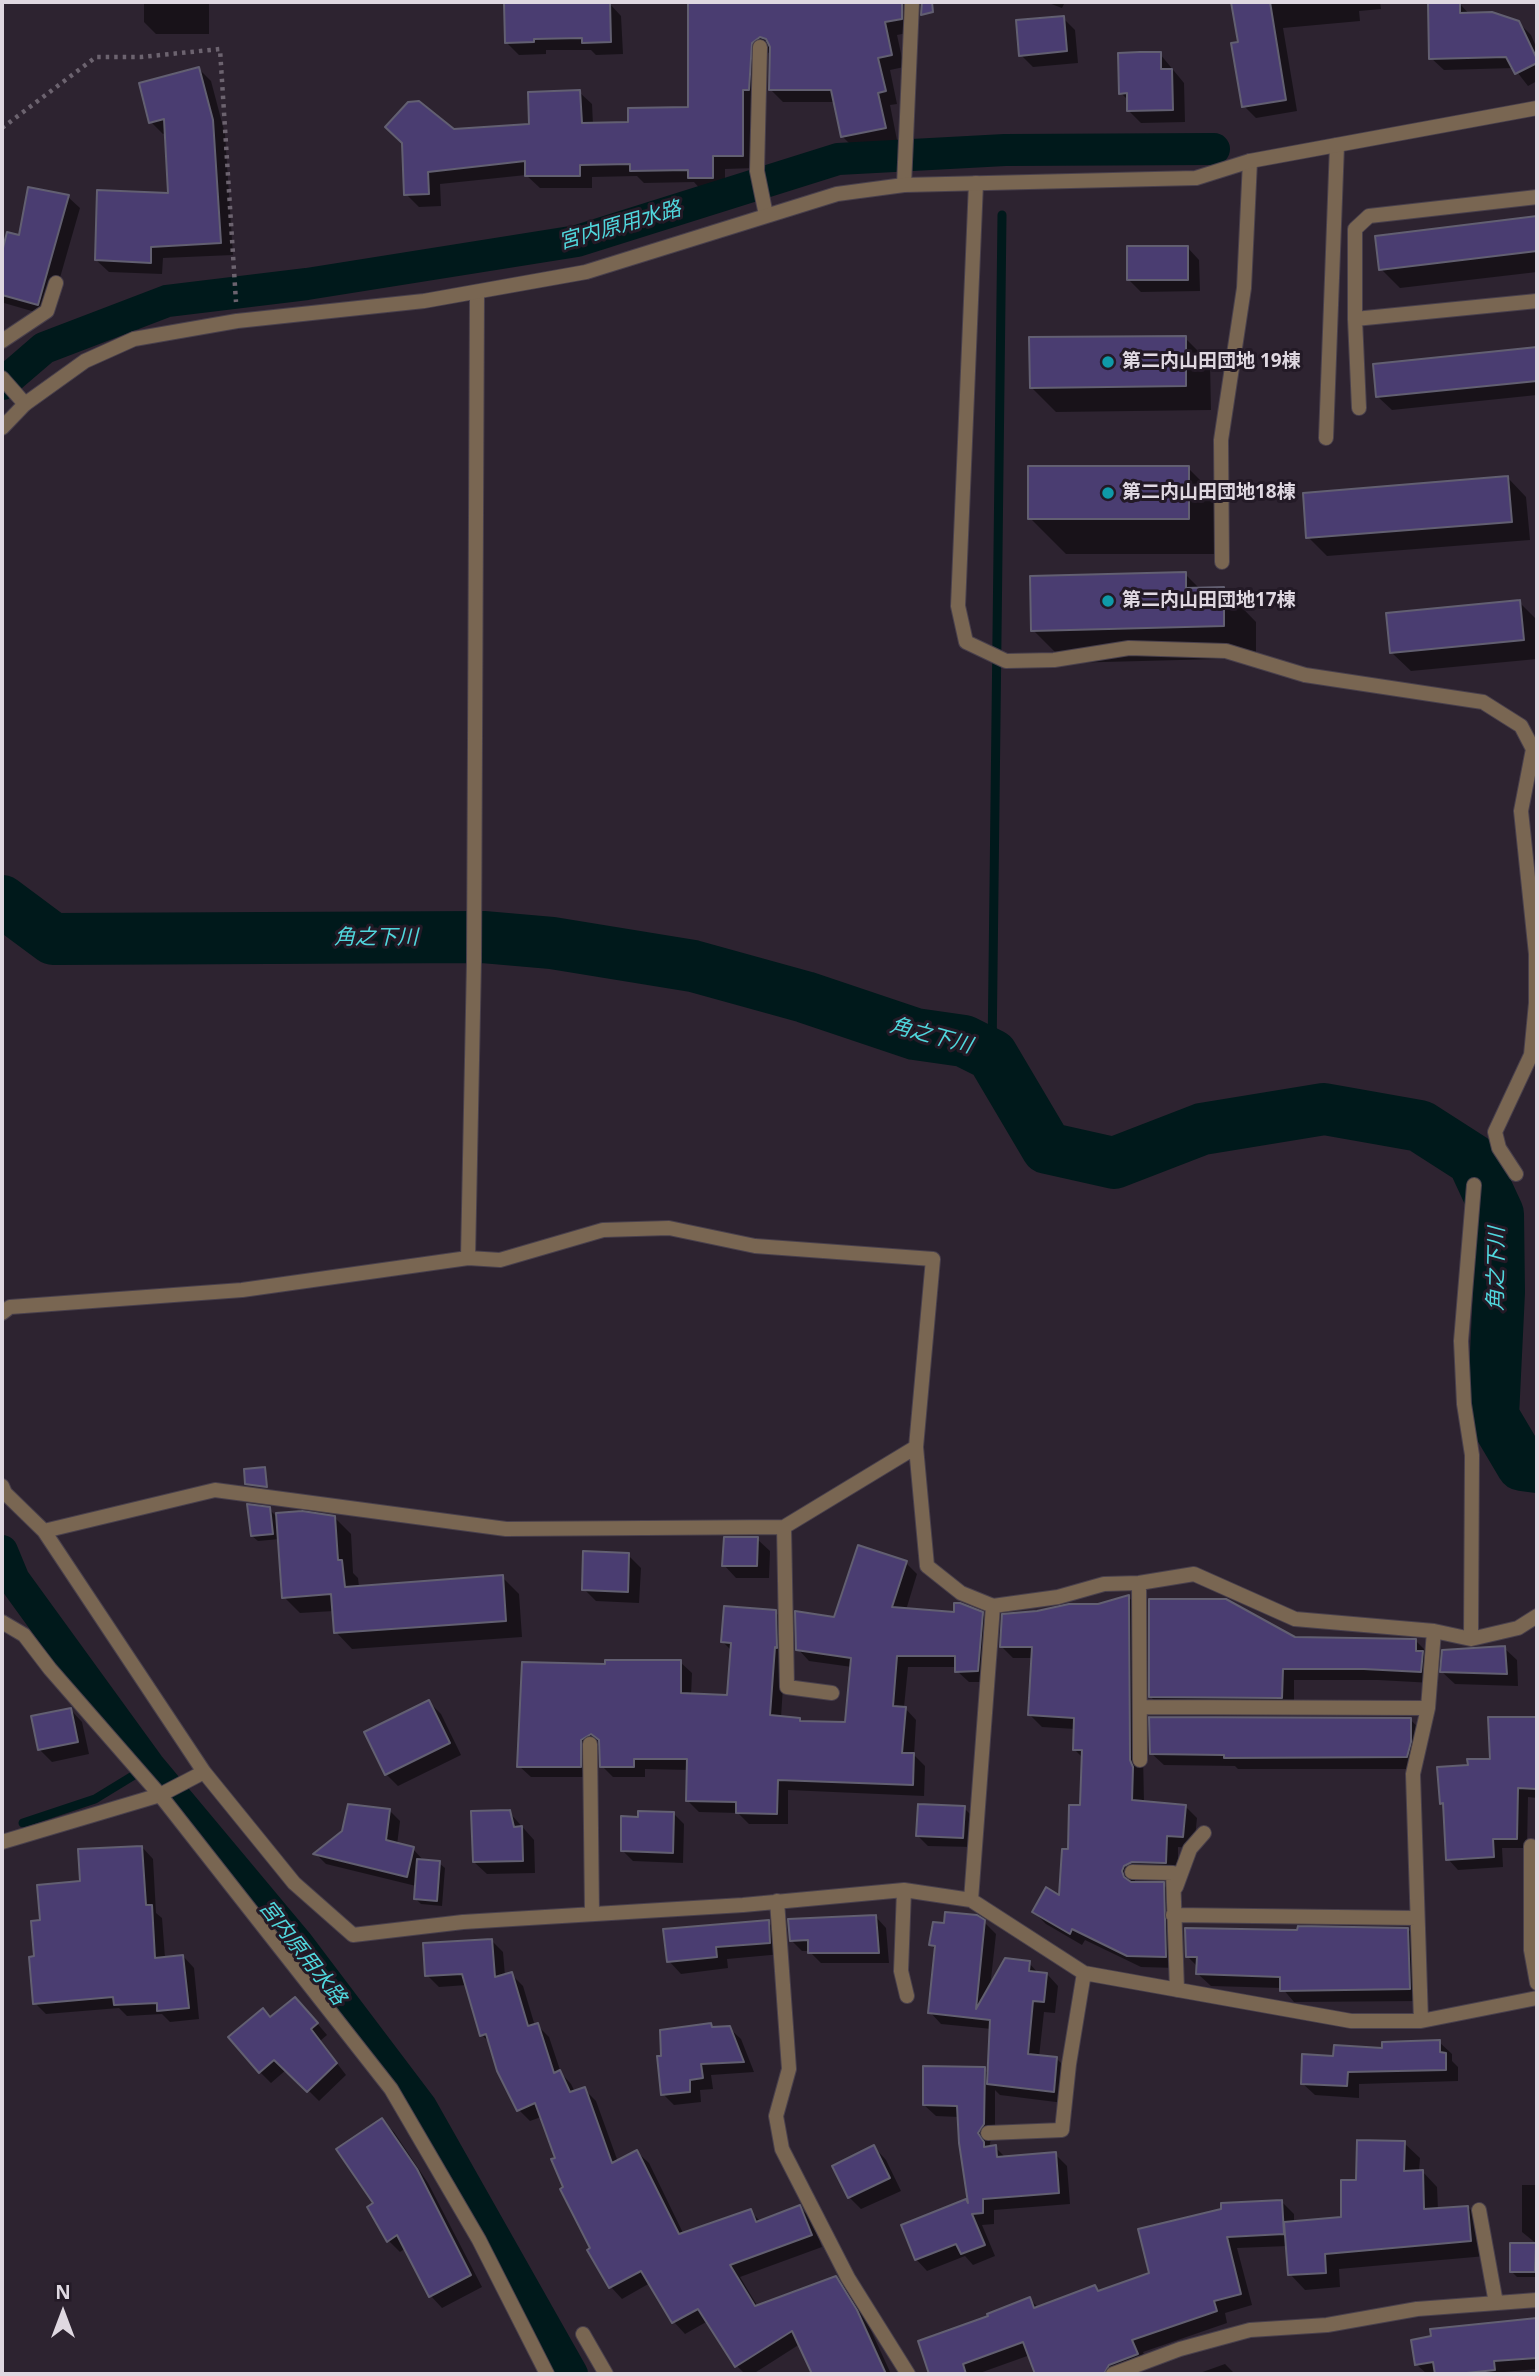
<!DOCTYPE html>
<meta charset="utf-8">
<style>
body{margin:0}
#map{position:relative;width:1539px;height:2376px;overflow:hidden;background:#2d2330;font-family:"Open Sans",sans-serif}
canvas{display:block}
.frame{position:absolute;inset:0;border:4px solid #dfd8e1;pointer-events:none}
.north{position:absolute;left:28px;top:2278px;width:70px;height:70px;-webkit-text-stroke:5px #231a26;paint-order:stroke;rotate:0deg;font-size:19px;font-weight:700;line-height:28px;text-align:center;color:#dfd8e1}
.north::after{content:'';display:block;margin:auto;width:24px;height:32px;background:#dfd8e1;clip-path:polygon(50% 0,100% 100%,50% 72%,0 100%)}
</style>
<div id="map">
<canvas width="1539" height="2376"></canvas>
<div class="frame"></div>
<div class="north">N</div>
</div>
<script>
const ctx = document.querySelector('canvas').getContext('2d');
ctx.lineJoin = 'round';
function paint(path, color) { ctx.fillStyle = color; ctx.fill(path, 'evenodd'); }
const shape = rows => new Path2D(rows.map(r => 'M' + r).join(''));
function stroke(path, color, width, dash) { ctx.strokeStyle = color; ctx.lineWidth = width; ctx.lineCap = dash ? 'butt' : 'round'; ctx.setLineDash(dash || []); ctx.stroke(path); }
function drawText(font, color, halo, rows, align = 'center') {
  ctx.font = font + ' "Open Sans","Noto Sans JP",sans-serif'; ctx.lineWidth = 6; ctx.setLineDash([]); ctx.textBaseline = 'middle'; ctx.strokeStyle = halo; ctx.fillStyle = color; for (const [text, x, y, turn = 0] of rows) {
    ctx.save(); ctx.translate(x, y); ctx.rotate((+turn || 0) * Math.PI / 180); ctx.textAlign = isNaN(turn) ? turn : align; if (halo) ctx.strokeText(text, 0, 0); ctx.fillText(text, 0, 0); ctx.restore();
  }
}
paint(shape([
 [144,2,209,2,209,34,156,34,144,22],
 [506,2,609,3,621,16,623,54,596,55,591,50,546,50,546,54,519,55,506,42],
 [752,2,901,2,907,33,897,35,904,67,890,70,897,104,890,105,897,140,855,149,842,136,835,102,783,102,770,89,771,51,764,56,755,168,725,169,725,191,702,191,694,182,644,183,637,176,592,177,592,188,540,188,526,175,440,184,441,206,419,207,406,194,453,131,531,125,579,92,592,104,593,125,630,124,689,109,752,5],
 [1046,2,1065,2,1062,8],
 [1233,2,1380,2,1381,9,1359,11,1360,21,1283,28,1297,111,1256,118,1244,106,1240,44],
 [1460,4,1470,15,1518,22,1531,35,1537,49,1537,81,1528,86,1514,68,1444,70,1431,58],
 [1063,18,1075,30,1078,63,1033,67,1021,55],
 [1160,54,1184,83,1185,122,1141,123,1129,111,1129,101,1121,93],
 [199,69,211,81,225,134,233,255,163,258,162,274,109,272,96,260,170,195,166,133,163,134,151,122],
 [68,197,80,208,49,316,4,303,2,301,2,259,9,234,20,237],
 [1537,218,1537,272,1400,288,1381,269,1377,237],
 [1187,247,1199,260,1200,291,1141,292,1128,279],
 [1185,338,1210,363,1211,410,1056,412,1031,387],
 [1537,349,1537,395,1392,410,1378,397,1375,365],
 [1188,468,1224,504,1224,554,1066,554,1030,518],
 [1508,478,1526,497,1530,540,1327,556,1308,537],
 [1185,574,1201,590,1224,589,1256,622,1256,658,1066,663,1033,630],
 [1519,602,1537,620,1537,659,1411,671,1392,653],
 [269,1509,278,1518,334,1517,351,1534,353,1573,358,1578,359,1587,502,1577,519,1594,522,1637,352,1649,336,1632,334,1611,300,1613,284,1597,280,1539,258,1541,252,1536],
 [757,1539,770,1551,769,1578,736,1578,724,1565],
 [628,1555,641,1568,639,1603,596,1601,584,1589],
 [906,1563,917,1574,906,1610,982,1614,993,1625,989,1682,969,1682,957,1671,957,1667,908,1667,904,1707,916,1720,914,1755,925,1766,924,1796,788,1790,788,1824,749,1824,738,1813,699,1812,688,1801,689,1770,645,1769,645,1777,613,1777,602,1766,601,1746,592,1751,591,1777,531,1777,519,1766,607,1666,680,1662,692,1673,691,1696,729,1697,732,1651,723,1642,775,1612,787,1623,781,1718,800,1720,803,1723,847,1724,852,1667,809,1661,798,1649],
 [1128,1597,1140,1608,1144,1803,1185,1806,1197,1818,1194,1848,1178,1847,1178,1875,1136,1878,1134,1883,1163,1884,1175,1896,1177,1968,1141,1967,1085,1940,1082,1945,1046,1924,1034,1912,1061,1898,1069,1851,1081,1807,1083,1758,1074,1749,1075,1729,1042,1727,1030,1715,1034,1658,1013,1658,1001,1646,1098,1606],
 [1295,1639,1416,1641,1428,1653,1433,1683,1378,1680,1294,1680,1294,1710,1163,1709,1151,1697],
 [1504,1648,1517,1660,1518,1686,1455,1684,1442,1672],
 [429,1702,441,1714,461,1755,398,1786,386,1774],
 [70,1709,82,1722,89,1754,52,1762,40,1750],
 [1410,1719,1422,1732,1419,1769,1238,1769,1235,1766,1164,1765,1151,1753],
 [1535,1719,1537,1721,1537,1798,1528,1797,1527,1848,1502,1848,1503,1867,1458,1870,1448,1859,1445,1807,1441,1803,1469,1767,1492,1760],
 [964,1808,974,1818,973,1847,928,1846,918,1836],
 [389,1810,400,1821,397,1845,413,1849,424,1861,439,1863,445,1868,442,1906,421,1904,415,1898,416,1886,326,1864,316,1854],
 [509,1812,534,1840,535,1873,487,1874,474,1862],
 [673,1813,684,1824,683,1863,633,1861,622,1850,639,1819],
 [142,1847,153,1859,156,1913,162,1918,165,1958,183,1956,194,1968,199,2019,170,2022,162,2014,127,2016,119,2008,46,2014,35,2003,36,1958,42,1922,82,1883],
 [876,1917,886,1928,889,1963,821,1963,809,1951,802,1951,791,1940],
 [768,1922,780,1935,782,1954,727,1959,728,1968,681,1974,669,1961],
 [984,1922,996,1934,990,1988,1029,1963,1039,1974,1047,1974,1058,1986,1055,2013,1044,2012,1039,2057,1057,2059,1068,2070,1064,2103,1000,2095,995,2090,995,2136,991,2139,989,2148,995,2147,1006,2158,1055,2154,1067,2166,1070,2204,994,2210,994,2224,982,2225,995,2256,973,2265,965,2256,927,2271,916,2259,970,2205,959,2117,936,2116,924,2105,984,2069,989,2075,992,2029,941,2024,930,2012,936,1950,931,1945],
 [1408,1929,1420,1942,1421,2001,1294,2002,1282,1988,1211,1986,1198,1974,1198,1967,1187,1956,1299,1932],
 [492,1941,503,1952,505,1976,511,1974,523,1986,535,2026,537,2025,549,2037,561,2073,571,2084,575,2092,584,2089,596,2101,618,2162,637,2152,649,2163,684,2235,750,2211,761,2222,799,2207,811,2218,822,2247,740,2277,758,2307,836,2278,847,2290,868,2324,891,2374,814,2374,800,2344,753,2374,745,2374,737,2366,708,2321,685,2334,674,2322,650,2283,622,2299,611,2287,589,2251,592,2249,565,2188,541,2117,530,2121,519,2110,490,2043,482,2035,467,1985,439,1987,427,1975],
 [306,2010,327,2035,320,2041,346,2075,319,2101,287,2069,271,2083,260,2072,271,2019],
 [710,2025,714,2028,729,2028,741,2039,754,2072,711,2075,713,2089,700,2090,701,2102,674,2105,663,2094],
 [1439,2042,1452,2054,1452,2061,1458,2067,1458,2081,1359,2084,1359,2098,1315,2095,1302,2083,1335,2057],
 [382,2120,394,2132,428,2183,482,2287,442,2308,431,2296,406,2248,400,2252,388,2240,375,2204],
 [1404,2143,1420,2158,1419,2171,1422,2171,1437,2187,1438,2210,1468,2207,1483,2223,1486,2256,1339,2269,1340,2287,1305,2290,1290,2274,1288,2246,1237,2248,1252,2305,1225,2313,1227,2323,1143,2352,1149,2366,1130,2374,1037,2374,1030,2355,977,2374,931,2374,920,2342,990,2317,1029,2299,1039,2308,1095,2287,1100,2292,1151,2274,1282,2202,1294,2214,1294,2223,1343,2218,1357,2182],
 [874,2147,886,2160,901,2191,861,2209,849,2197],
 [1522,2185,1537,2185,1537,2244,1522,2232],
 [1535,2245,1537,2247,1537,2277,1517,2277,1511,2271],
 [1537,2319,1537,2369,1504,2372,1504,2374,1427,2374,1416,2364,1509,2321],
 [1225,2364,1235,2374,1197,2374]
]), '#0007');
stroke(shape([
 [1004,159,1005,150],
 [992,1055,1002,215],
 [23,1823,95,1799,149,1766]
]), '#00191b', 9);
stroke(shape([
 [2,384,44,348,167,301,307,284,577,241,838,159,1005,150,1214,149],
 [2,1551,14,1580,149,1766,297,1943,421,2107,572,2374]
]), '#00191b', 32);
stroke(shape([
 [2,901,53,939,483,937,552,943,693,966,805,997,915,1034,964,1041,992,1055,1047,1148,1114,1163,1202,1129,1324,1109,1420,1126,1473,1160,1498,1214,1499,1292,1493,1416,1522,1465,1537,1467]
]), '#00191b', 52);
const building = shape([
 [504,2,610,2,611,42,582,43,582,38,534,39,534,42,505,43,504,2],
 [750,2,902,2,902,19,885,22,892,55,878,58,886,91,878,93,886,128,841,137,831,90,769,90,770,47,766,39,760,37,752,43,749,90,743,90,743,156,713,156,713,178,688,178,688,170,630,171,630,164,580,165,580,176,525,176,525,161,428,172,429,194,404,195,402,143,385,127,408,102,419,101,454,129,529,124,528,92,580,90,582,123,628,122,628,108,688,107,688,3,750,2],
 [922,2,932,2,933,12,921,15,922,2],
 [1231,2,1270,2,1286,100,1242,107,1231,43,1238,42,1231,2],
 [1460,2,1460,13,1492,12,1519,21,1537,59,1537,63,1515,74,1506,57,1429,59,1428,3,1460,2],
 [1064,16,1067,51,1019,56,1016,20,1064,16],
 [1140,52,1161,52,1161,69,1172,69,1173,110,1127,111,1127,93,1119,94,1118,53,1140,52],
 [199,67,213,120,221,243,151,247,151,263,95,260,97,190,168,193,164,119,149,123,139,83,199,67],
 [28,187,69,195,38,305,2,295,2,252,7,232,19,235,28,187],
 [1537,216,1537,251,1379,270,1375,236,1537,216],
 [1127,246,1188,246,1188,280,1127,280,1127,246],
 [1186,336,1186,386,1030,388,1029,337,1186,336],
 [1537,347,1537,381,1376,397,1373,364,1537,347],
 [1028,466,1189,466,1189,519,1028,519,1028,466],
 [1508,476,1512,522,1306,538,1303,493,1508,476],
 [1186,572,1186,588,1224,587,1224,626,1031,631,1030,576,1186,572],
 [1520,600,1524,640,1390,653,1386,613,1520,600],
 [265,1467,267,1487,245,1484,244,1469,265,1467],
 [247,1504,270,1507,273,1534,251,1536,247,1504],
 [302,1511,335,1516,338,1560,342,1560,345,1587,503,1575,506,1621,334,1633,331,1594,282,1598,276,1513,302,1511],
 [724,1537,758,1537,757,1566,722,1566,724,1537],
 [858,1545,907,1561,892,1607,954,1612,954,1603,960,1603,983,1612,978,1671,955,1672,955,1656,897,1656,893,1706,906,1707,902,1753,914,1753,913,1785,778,1780,777,1814,736,1813,736,1802,686,1801,687,1759,634,1759,634,1767,600,1767,599,1740,591,1734,581,1740,581,1767,517,1767,522,1662,605,1664,605,1660,681,1660,681,1693,727,1695,731,1643,721,1642,724,1606,776,1610,777,1648,775,1647,770,1715,800,1718,800,1721,845,1722,851,1658,796,1650,795,1611,834,1617,858,1545],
 [583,1551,629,1553,628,1592,582,1590,583,1551],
 [1129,1595,1130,1760,1133,1767,1132,1800,1186,1805,1183,1837,1167,1836,1166,1863,1132,1862,1124,1866,1122,1871,1124,1877,1131,1882,1164,1882,1166,1957,1127,1956,1072,1929,1070,1934,1032,1912,1046,1887,1059,1895,1062,1849,1068,1849,1069,1805,1080,1805,1082,1750,1073,1750,1074,1718,1028,1715,1032,1647,1000,1647,1002,1614,1037,1611,1069,1604,1098,1604,1129,1595],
 [1149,1599,1226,1599,1295,1637,1416,1639,1416,1651,1423,1651,1421,1672,1364,1669,1283,1669,1282,1698,1149,1697,1149,1599],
 [1505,1646,1507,1674,1440,1672,1442,1650,1505,1646],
 [429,1700,450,1743,385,1775,364,1732,429,1700],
 [71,1708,78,1742,38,1750,31,1716,71,1708],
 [1149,1717,1411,1718,1411,1742,1407,1757,1224,1758,1224,1755,1150,1754,1149,1717],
 [1488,1717,1536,1717,1537,1789,1518,1788,1517,1839,1493,1839,1494,1857,1446,1860,1443,1803,1440,1804,1437,1767,1468,1765,1467,1759,1490,1759,1488,1717],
 [348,1804,390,1809,386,1840,414,1847,407,1877,313,1854,342,1831,348,1804],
 [918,1804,965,1806,963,1838,916,1836,918,1804],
 [510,1810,514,1827,522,1826,523,1861,473,1862,471,1811,510,1810],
 [638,1811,674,1812,673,1853,621,1851,621,1816,638,1817,638,1811],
 [142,1846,146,1905,152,1905,155,1958,183,1955,189,2008,157,2011,157,2003,114,2005,113,1997,33,2004,29,1957,34,1956,31,1921,40,1920,37,1885,80,1881,78,1849,142,1846],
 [417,1859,440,1861,437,1901,414,1899,417,1859],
 [945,1912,977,1915,985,1920,976,2009,1005,1958,1030,1961,1029,1971,1047,1973,1044,2002,1033,2001,1028,2054,1057,2057,1054,2092,987,2084,990,2020,928,2013,935,1946,929,1945,933,1922,944,1923,945,1912],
 [876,1915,879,1953,808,1953,808,1940,790,1941,788,1919,876,1915],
 [769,1920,770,1943,716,1947,717,1957,667,1962,663,1929,769,1920],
 [1298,1926,1408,1928,1410,1989,1280,1991,1280,1977,1196,1974,1197,1957,1186,1957,1185,1928,1297,1930,1298,1926],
 [492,1939,495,1977,512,1972,528,2026,538,2023,554,2073,560,2070,570,2092,585,2087,612,2163,637,2150,679,2234,751,2209,756,2222,800,2205,812,2235,730,2265,755,2306,836,2276,857,2310,886,2374,812,2374,792,2331,735,2367,698,2309,672,2323,641,2271,609,2288,587,2250,590,2248,560,2189,563,2187,551,2159,555,2158,535,2103,517,2111,497,2071,486,2034,480,2036,462,1974,425,1976,423,1943,492,1939],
 [295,1997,318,2023,311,2029,337,2063,307,2092,274,2060,259,2073,228,2037,263,2008,270,2017,295,1997],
 [711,2023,712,2027,730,2026,744,2062,701,2064,703,2078,690,2080,690,2092,661,2095,657,2056,661,2056,660,2030,711,2023],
 [1440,2040,1440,2052,1446,2053,1446,2070,1348,2072,1347,2086,1301,2084,1302,2054,1333,2056,1334,2045,1382,2048,1382,2042,1440,2040],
 [923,2066,985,2067,984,2124,978,2133,984,2142,984,2147,996,2145,997,2157,1056,2152,1059,2193,983,2199,983,2213,972,2214,985,2245,961,2254,956,2244,915,2260,901,2225,966,2199,968,2203,959,2143,957,2106,923,2105,923,2066],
 [382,2118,417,2169,471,2275,429,2297,397,2235,387,2242,367,2207,373,2203,336,2149,382,2118],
 [1357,2140,1405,2141,1404,2171,1423,2170,1424,2209,1468,2206,1471,2241,1325,2254,1326,2273,1288,2275,1284,2222,1341,2217,1341,2180,1356,2180,1357,2140],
 [874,2145,890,2178,848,2198,832,2166,874,2145],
 [1282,2200,1284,2234,1227,2237,1241,2294,1214,2301,1217,2311,1132,2340,1138,2354,1109,2365,1104,2374,1035,2374,1023,2342,963,2364,966,2374,929,2374,918,2341,988,2316,987,2314,1030,2297,1034,2308,1095,2285,1098,2291,1149,2273,1138,2229,1221,2209,1221,2203,1282,2200],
 [1510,2243,1536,2243,1535,2272,1510,2272,1510,2243],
 [1537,2318,1537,2358,1494,2361,1495,2370,1457,2374,1435,2374,1433,2362,1415,2365,1411,2340,1431,2336,1430,2329,1537,2318]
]);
paint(building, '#4a3d71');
stroke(building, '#625f71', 2);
const minor = shape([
 [760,47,757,171,766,215],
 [976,183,958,606,966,642,1006,661,1054,660,1129,648,1226,651,1305,675,1483,702,1521,726,1533,749,1521,811,1536,954,1536,1003,1531,1055,1495,1132,1499,1148,1516,1174],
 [904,185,912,2],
 [1537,197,1369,216,1355,229,1355,319,1537,301],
 [1355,319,1359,408],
 [2,341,47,311,56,283],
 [2,378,25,404],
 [1326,438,1337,145],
 [1222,562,1221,440,1244,288,1250,161],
 [468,1258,474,961,477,293],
 [2,1313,10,1307,242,1290,468,1258,500,1260,603,1230,669,1228,755,1246,933,1259,916,1447,927,1566,961,1593,993,1606,1058,1597,1104,1584,1139,1583,1194,1574,1295,1619,1434,1631,1471,1639,1518,1628,1537,1616],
 [2,1486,5,1493,44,1531,215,1490,506,1529,784,1527,787,1687,832,1693],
 [784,1527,916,1447],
 [44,1531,204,1772],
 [1139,1583,1140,1760],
 [2,1622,24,1635,50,1669,160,1795,391,2089,479,2240,547,2374],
 [1471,1639,1472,1455,1464,1404,1461,1341,1474,1185],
 [1141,1707,1428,1708],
 [590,1744,592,1913],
 [2,1842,160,1795,204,1772,294,1883,353,1935,463,1922,743,1905,904,1890,971,1900,1084,1973,1351,2021,1421,2021,1537,1998],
 [1531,1846,1531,1950,1537,1983],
 [1132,1872,1173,1873,1177,1990],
 [1176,1887,1190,1849,1204,1833],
 [904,1890,901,1971,907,1996],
 [971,1900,993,1606],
 [777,1901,789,2069,776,2116,782,2149,848,2278,908,2374],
 [1173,1915,1417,1918],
 [1421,2021,1413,1774,1428,1708,1434,1631],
 [988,2133,1062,2130,1069,2064,1084,1973],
 [1479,2210,1496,2303],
 [583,2334,606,2374],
 [1113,2374,1180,2349,1250,2330,1327,2325,1417,2309,1537,2300]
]);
const tertiary = shape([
 [2,428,25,404,85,361,134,339,237,321,424,301,586,272,837,194,904,185,1196,178,1250,161,1537,108]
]);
stroke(minor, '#49404c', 16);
stroke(tertiary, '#49404c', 16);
stroke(shape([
 [2,128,96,57,141,57,220,49,236,302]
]), '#6c636f', 4.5, [3.5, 5]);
stroke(minor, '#796652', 14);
stroke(tertiary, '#796652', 14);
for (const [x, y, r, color] of [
 [1108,362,7,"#0f9aa8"],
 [1108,493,7,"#0f9aa8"],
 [1108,601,7,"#0f9aa8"]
]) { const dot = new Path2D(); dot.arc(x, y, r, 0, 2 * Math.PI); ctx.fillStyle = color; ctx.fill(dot); stroke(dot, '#231a26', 2.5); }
drawText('bold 19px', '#dfd8e1', '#231a26', [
 ["第二内山田団地 19棟",1122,362],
 ["第二内山田団地18棟",1122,493],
 ["第二内山田団地17棟",1122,601]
], 'left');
drawText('italic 21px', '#50d7dd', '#231a26', [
 ["宮内原用水路",620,226,-16],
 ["角之下川",376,938],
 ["角之下川",931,1036,15],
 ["角之下川",1497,1269,-89],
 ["宮内原用水路",302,1953,52]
]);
</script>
